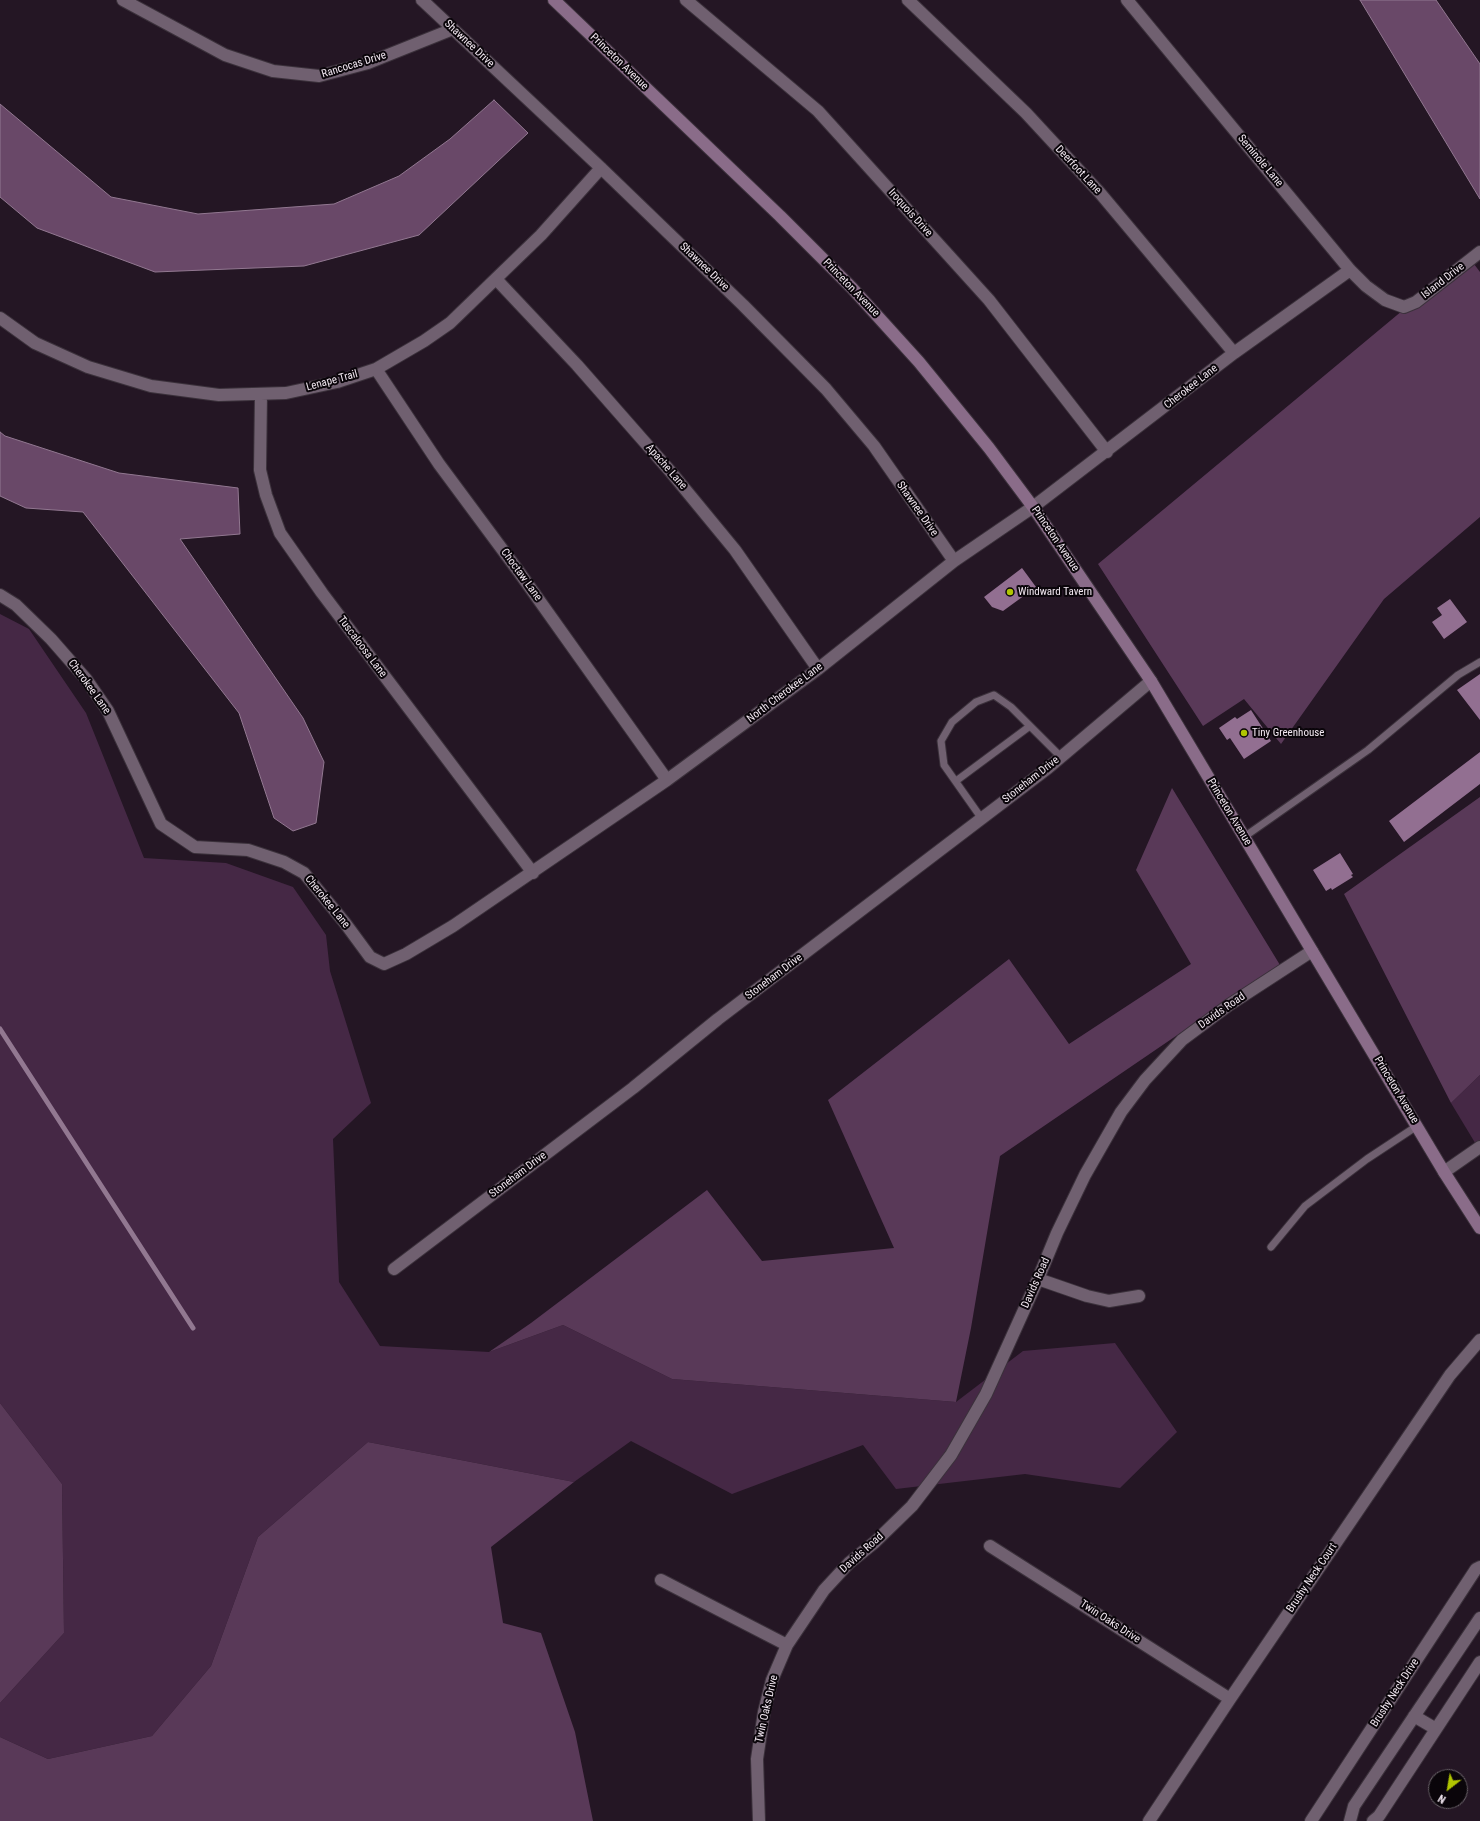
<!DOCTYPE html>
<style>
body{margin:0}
#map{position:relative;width:1480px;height:1821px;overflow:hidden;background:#241624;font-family:"Roboto Condensed",sans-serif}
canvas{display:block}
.north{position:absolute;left:1428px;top:1769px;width:40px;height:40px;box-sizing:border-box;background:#0a050a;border:1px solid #676066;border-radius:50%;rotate:211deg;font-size:11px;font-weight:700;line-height:16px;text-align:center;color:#f2e8f1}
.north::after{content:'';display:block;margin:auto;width:14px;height:18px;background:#b0c501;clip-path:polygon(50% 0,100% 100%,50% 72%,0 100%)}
</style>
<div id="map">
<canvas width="1480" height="1821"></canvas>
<div class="north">N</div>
</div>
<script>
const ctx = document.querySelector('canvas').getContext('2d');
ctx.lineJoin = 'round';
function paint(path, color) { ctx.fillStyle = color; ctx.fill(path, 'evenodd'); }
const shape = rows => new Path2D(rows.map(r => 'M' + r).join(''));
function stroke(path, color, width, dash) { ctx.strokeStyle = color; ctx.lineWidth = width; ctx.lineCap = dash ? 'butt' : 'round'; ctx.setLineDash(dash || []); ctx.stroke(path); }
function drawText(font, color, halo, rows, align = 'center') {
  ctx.font = font + ' "Roboto Condensed",sans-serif'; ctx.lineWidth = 4; ctx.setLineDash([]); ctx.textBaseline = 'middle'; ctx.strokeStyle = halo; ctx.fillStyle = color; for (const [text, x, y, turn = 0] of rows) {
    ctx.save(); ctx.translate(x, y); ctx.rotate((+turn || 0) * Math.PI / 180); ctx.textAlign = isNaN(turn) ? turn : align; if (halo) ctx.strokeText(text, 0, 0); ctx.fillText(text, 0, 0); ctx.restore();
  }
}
paint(shape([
 [0,614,29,629,86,713,144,858,226,863,293,887,326,935,330,971,371,1103,333,1139,339,1282,380,1346,489,1352,563,1325,672,1379,956,1402,1023,1351,1115,1343,1177,1432,1120,1488,1025,1474,896,1489,863,1445,732,1494,631,1441,574,1482,368,1442,258,1537,211,1666,152,1736,48,1759,0,1737,0,1703,64,1633,62,1484,0,1403],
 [1480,1075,1480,1151,1451,1103]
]), '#452845');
paint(shape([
 [1468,256,1480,272,1480,517,1384,599,1281,744,1244,699,1203,726,1098,564],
 [1172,788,1280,965,1000,1156,971,1328,956,1402,672,1379,563,1325,489,1352,531,1323,707,1190,762,1261,894,1248,828,1100,1009,959,1069,1044,1191,964,1136,870],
 [1480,797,1480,1075,1451,1103,1344,894],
 [0,1403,62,1484,64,1633,0,1703],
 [368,1442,574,1482,491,1547,503,1623,541,1633,575,1732,593,1821,0,1821,0,1737,48,1759,152,1736,211,1666,258,1537]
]), '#593958');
const water = shape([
 [1360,0,1436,0,1480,64,1480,199,1360,0],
 [494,100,528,133,419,235,304,266,155,272,37,228,0,197,0,104,111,197,198,214,334,204,399,176,450,139,494,100],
 [0,432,5,436,119,473,238,488,240,534,180,539,303,718,324,762,316,823,293,831,274,818,239,713,83,512,26,508,0,496,0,432]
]);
paint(water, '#694868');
stroke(water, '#927891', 1);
stroke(shape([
 [0,1029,193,1328]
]), '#927891', 5);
paint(shape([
 [1022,568,1036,587,1003,611,992,607,984,597],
 [1450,599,1467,622,1444,639,1432,622,1442,615,1437,608],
 [1480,674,1480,720,1457,690],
 [1251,710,1271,741,1244,759,1230,738,1227,740,1219,728,1235,717,1237,719],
 [1480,752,1480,784,1404,842,1389,821],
 [1340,853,1353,874,1351,875,1353,877,1332,890,1331,888,1326,891,1313,870]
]), '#926f91');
const service = shape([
 [956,781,1030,726],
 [982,819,944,765,941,741,952,722,976,702,994,695,1011,707,1061,757],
 [1244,837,1368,750,1458,675,1480,662],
 [1271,1247,1305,1206,1367,1159,1417,1126]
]);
const minor = shape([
 [123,0,225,55,273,71,319,76,368,63,453,29],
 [422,0,601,168,743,305,826,389,874,446,954,561],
 [686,0,818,111,989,300,1107,452],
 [908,0,1026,113,1100,193,1234,353],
 [1127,0,1350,270,1366,286,1385,300,1404,307,1416,302,1480,252],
 [496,279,577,365,670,471,735,550,818,669],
 [0,318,35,343,88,367,151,386,219,395,286,393,337,382,376,369,424,341,450,323,541,235,601,168],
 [376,369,439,464,519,572,667,780],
 [261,394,260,470,266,495,280,533,322,593,533,873],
 [0,595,16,605,51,639,86,679,108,711,161,824,195,847,248,850,284,862,304,873,345,923,370,957,384,964,406,954,453,926,667,780,818,669,954,561,1033,507,1234,353,1350,270],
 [1444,1172,1480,1147],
 [394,1269,633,1088,718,1019,1048,768,1151,681],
 [1038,1279,1087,1296,1109,1301,1139,1296],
 [990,1546,1230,1699],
 [661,1580,787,1645],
 [1414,1716,1436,1729],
 [759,1821,757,1759,764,1712,772,1680,787,1645,824,1590,849,1563,875,1542,912,1506,951,1455,986,1394,1038,1279,1057,1233,1085,1175,1121,1112,1145,1080,1182,1040,1229,1005,1312,951],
 [1149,1821,1230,1699,1450,1375,1480,1340],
 [1311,1821,1476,1569,1480,1567],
 [1350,1821,1354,1806,1480,1618],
 [1373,1821,1379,1816,1480,1662]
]);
const secondary = shape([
 [554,0,780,216,852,288,919,362,989,448,1033,507,1151,681,1444,1172,1480,1228]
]);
stroke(service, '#3b313b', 9);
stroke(minor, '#3b313b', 14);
stroke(secondary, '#3b313b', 14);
stroke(service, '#706070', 7);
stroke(minor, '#706070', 12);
stroke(secondary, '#8a6c89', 12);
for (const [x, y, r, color] of [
 [1010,592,4,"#b0c501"],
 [1244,733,4,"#b0c501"]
]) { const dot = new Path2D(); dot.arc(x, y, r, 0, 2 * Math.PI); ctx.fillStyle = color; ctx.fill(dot); stroke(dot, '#0a050a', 1.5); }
drawText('11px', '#f2e8f1', '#0a050a', [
 ["Shawnee Drive",469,44,43],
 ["Princeton Avenue",619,62,44],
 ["Rancocas Drive",354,65,-17],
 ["Seminole Lane",1260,161,50],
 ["Deerfoot Lane",1078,170,47],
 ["Iroquois Drive",910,213,48],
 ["Shawnee Drive",704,267,44],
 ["Island Drive",1443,281,-38],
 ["Princeton Avenue",851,288,46],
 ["Lenape Trail",332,381,-15],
 ["Cherokee Lane",1191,387,-38],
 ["Apache Lane",666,467,49],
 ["Shawnee Drive",917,509,55],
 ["Princeton Avenue",1055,539,56],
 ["Choctaw Lane",521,575,54],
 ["Tuscaloosa Lane",362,647,53],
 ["Cherokee Lane",89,687,54],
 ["North Cherokee Lane",785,693,-37],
 ["Stoneham Drive",1031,780,-38],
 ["Princeton Avenue",1229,812,59],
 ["Cherokee Lane",327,902,51],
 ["Stoneham Drive",774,977,-37],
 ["Davids Road",1222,1011,-35],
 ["Princeton Avenue",1396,1090,59],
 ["Stoneham Drive",518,1175,-37],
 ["Davids Road",1036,1283,-66],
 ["Davids Road",862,1553,-42],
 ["Brushy Neck Court",1312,1578,-56],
 ["Twin Oaks Drive",1110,1622,33],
 ["Brushy Neck Drive",1395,1693,-57],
 ["Twin Oaks Drive",767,1709,-77]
]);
drawText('11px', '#f2e8f1', '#0a050a', [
 ["Windward Tavern",1018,592],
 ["Tiny Greenhouse",1252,733]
], 'left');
</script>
